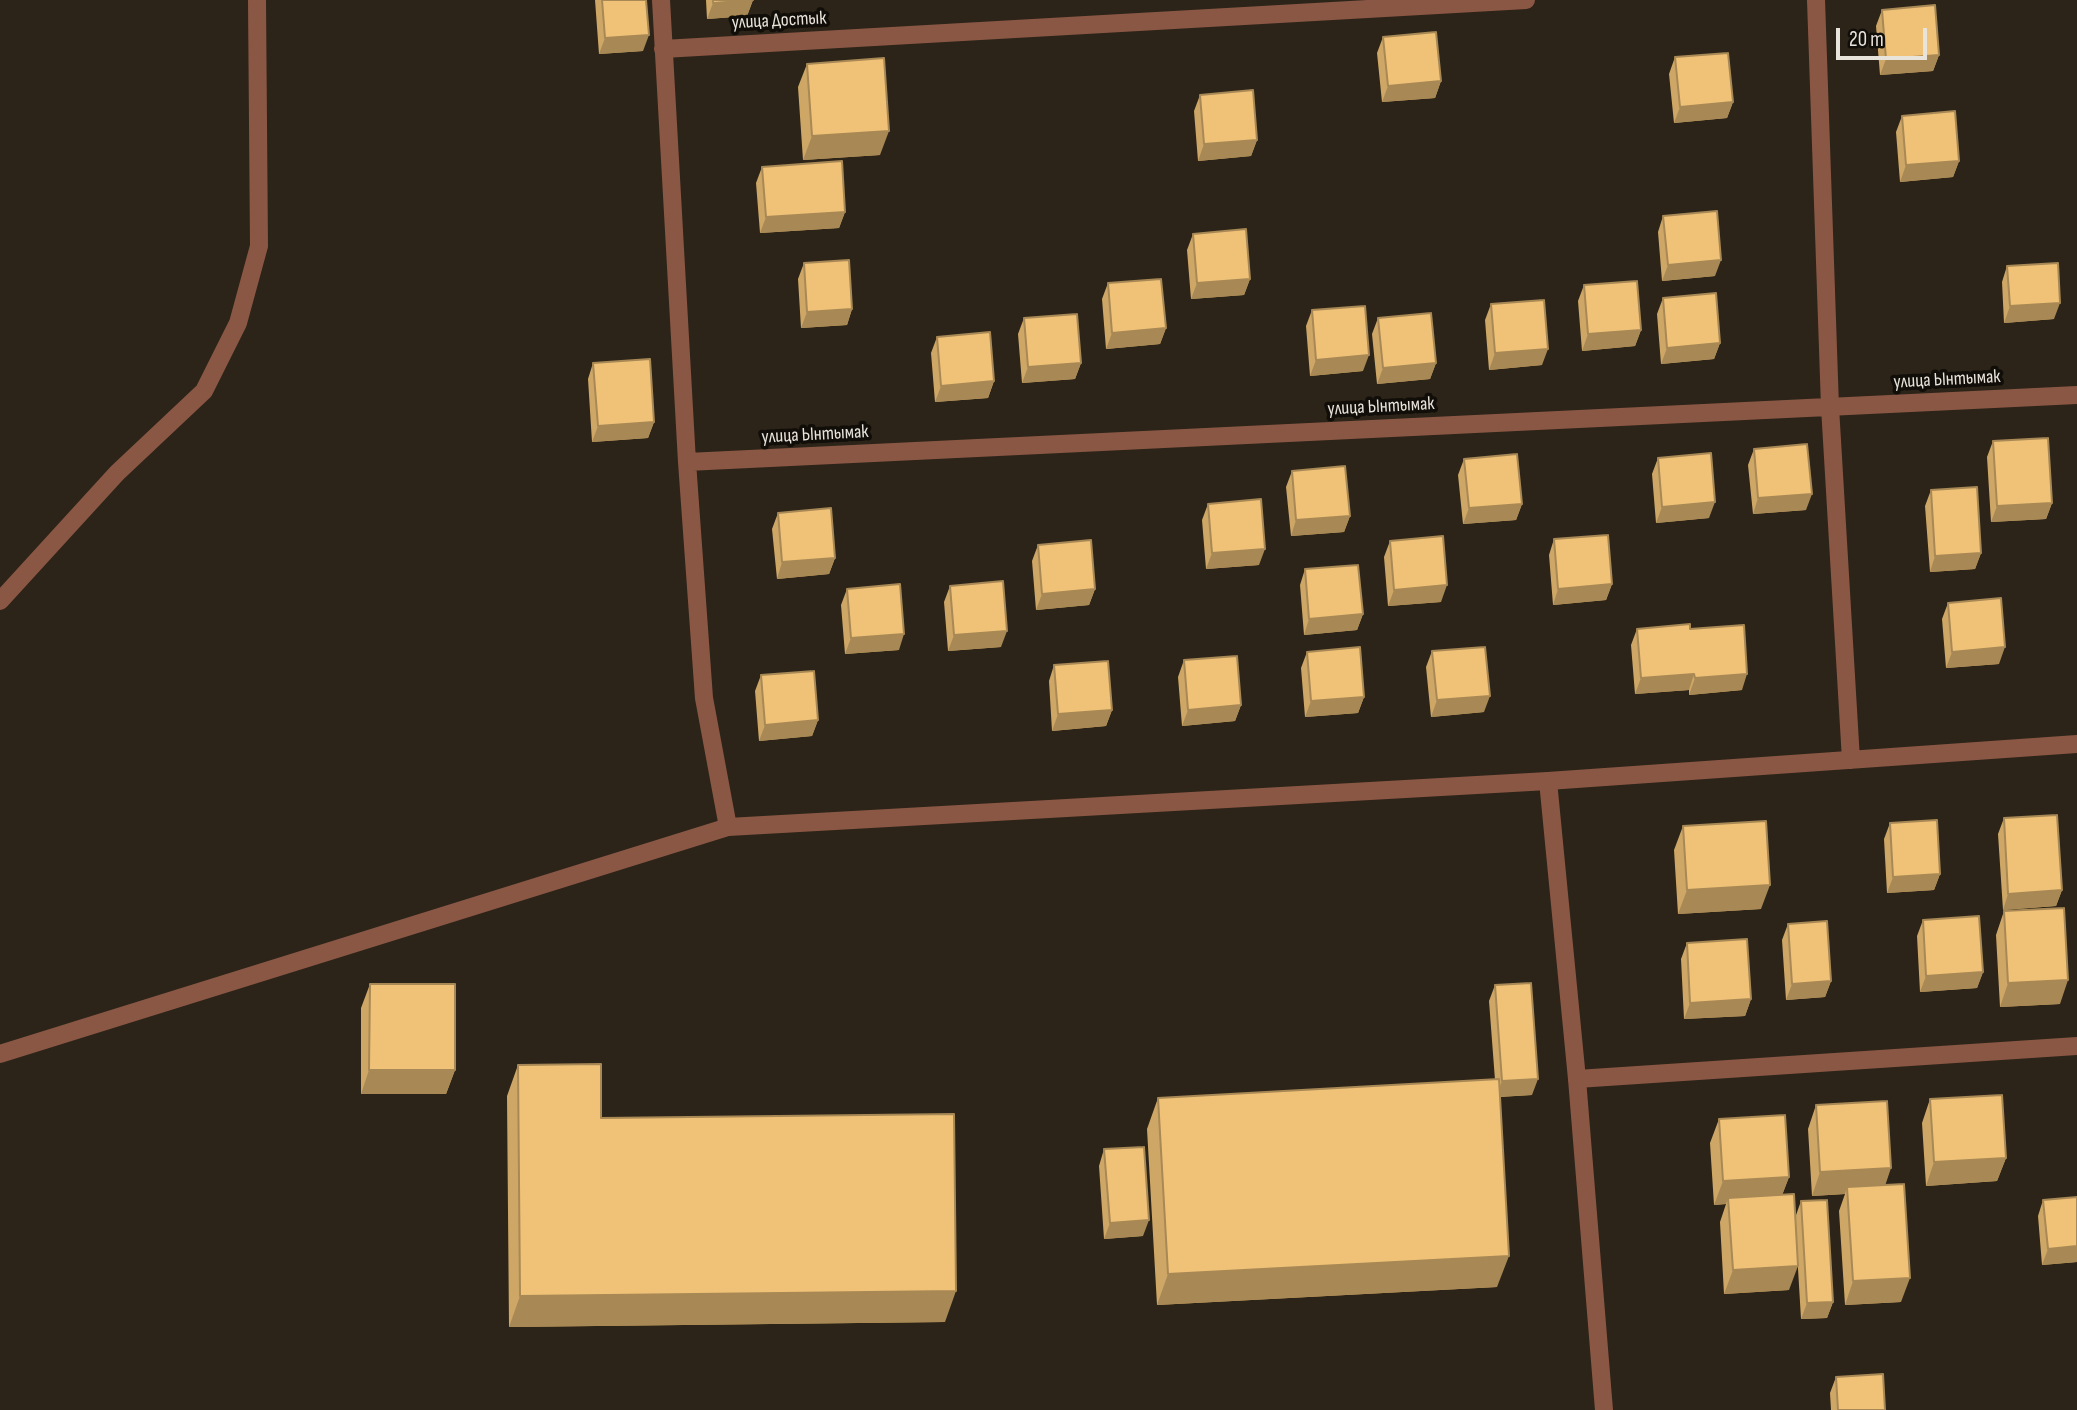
<!DOCTYPE html>
<meta charset="utf-8">
<style>
body{margin:0}
#map{position:relative;width:2077px;height:1410px;overflow:hidden;background:#2c2418;font-family:"Sofia Sans Condensed",sans-serif}
canvas{display:block}
.scale{position:absolute;left:1836px;top:28px;width:91px;height:32px;box-sizing:border-box;border:4px solid #e8e3db;border-top:0;padding-left:9px;font-size:21px;line-height:24px;white-space:nowrap;color:#e8e3db;-webkit-text-stroke:5px #110e09;paint-order:stroke}
</style>
<div id="map">
<canvas width="2077" height="1410"></canvas>
<div class="scale">20 m</div>
</div>
<script>
const ctx = document.querySelector('canvas').getContext('2d');
ctx.lineJoin = 'round';
const shape = rows => new Path2D(rows.map(r => 'M' + r).join(''));
function stroke(path, color, width, dash) { ctx.strokeStyle = color; ctx.lineWidth = width; ctx.lineCap = dash ? 'butt' : 'round'; ctx.setLineDash(dash || []); ctx.stroke(path); }
function paint(path, color) { ctx.fillStyle = color; ctx.fill(path, 'evenodd'); }
function drawText(font, color, halo, rows, align = 'center') {
  ctx.font = font + ' "Sofia Sans Condensed",sans-serif'; ctx.lineWidth = 7; ctx.setLineDash([]); ctx.textBaseline = 'middle'; ctx.strokeStyle = halo; ctx.fillStyle = color; for (const [text, x, y, turn = 0] of rows) {
    ctx.save(); ctx.translate(x, y); ctx.rotate((+turn || 0) * Math.PI / 180); ctx.textAlign = isNaN(turn) ? turn : align; if (halo) ctx.strokeText(text, 0, 0); ctx.fillText(text, 0, 0); ctx.restore();
  }
}
stroke(shape([
 [661,0,687,462,704,698,728,827],
 [1816,0,1830,407,1851,760],
 [663,49,1526,0],
 [687,462,2077,395],
 [0,601,117,473,204,391,238,323,259,246,257,0],
 [1548,781,2077,744],
 [1577,1079,2077,1046]
]), '#8b5745', 18);
stroke(shape([
 [0,1054,728,827,1548,781,1577,1079,1604,1410]
]), '#8b5745', 18);
paint(shape([
 [595,0,646,0,643,51,599,54],
 [706,0,753,0,747,16,707,19],
 [1882,10,1939,55,1933,71,1880,75,1876,26],
 [1383,37,1441,81,1435,98,1382,102,1377,53],
 [1675,57,1733,102,1727,118,1674,123,1669,74],
 [807,64,880,155,803,160,798,87],
 [1200,95,1257,140,1251,156,1198,161,1194,111],
 [1902,116,1959,161,1953,177,1900,182,1896,132],
 [762,167,845,212,839,228,760,233,756,183],
 [1663,216,1715,276,1662,281,1658,232],
 [1193,234,1250,279,1244,295,1191,299,1187,250],
 [804,263,852,309,847,325,801,328,798,279],
 [2007,266,2054,319,2004,323,2002,282],
 [1108,283,1166,328,1160,344,1106,349,1102,299],
 [1584,285,1641,330,1635,346,1582,351,1578,301],
 [1663,298,1720,343,1714,359,1661,364,1657,314],
 [1491,304,1542,365,1489,370,1485,320],
 [1312,310,1363,371,1310,376,1306,326],
 [1024,318,1081,363,1075,379,1022,383,1018,334],
 [1378,318,1436,363,1430,379,1377,384,1372,334],
 [937,337,994,381,988,398,935,402,931,353],
 [593,363,654,422,648,438,592,442,588,379],
 [1993,441,2052,503,2046,519,1991,522,1987,457],
 [1754,449,1806,510,1753,514,1748,465],
 [1658,458,1709,518,1656,523,1652,474],
 [1464,459,1522,504,1516,520,1463,524,1458,475],
 [1292,471,1350,516,1344,532,1291,536,1286,487],
 [1931,490,1981,553,1975,569,1930,572,1925,506],
 [1208,504,1259,565,1206,569,1202,520],
 [778,513,835,558,829,574,777,579,772,529],
 [1554,539,1612,584,1606,600,1553,605,1549,555],
 [1390,541,1441,602,1388,606,1384,557],
 [1038,545,1095,589,1089,605,1036,610,1032,561],
 [1305,569,1363,614,1357,630,1304,635,1300,585],
 [950,586,1001,647,948,651,944,602],
 [847,589,899,650,845,654,841,605],
 [1948,603,1999,664,1946,668,1942,619],
 [1637,629,1690,629,1742,690,1689,695,1689,690,1635,694,1631,645],
 [1432,651,1484,712,1431,717,1426,667],
 [1307,652,1364,697,1358,713,1305,717,1301,668],
 [1184,660,1241,705,1235,721,1182,726,1178,677],
 [1054,665,1112,710,1106,726,1052,731,1049,681],
 [761,675,818,720,812,736,759,741,755,691],
 [2004,818,2062,890,2056,906,2003,910,1998,834],
 [1890,823,1940,874,1934,890,1887,893,1884,839],
 [1683,826,1761,909,1678,914,1674,850],
 [2004,911,2060,1004,2000,1007,1996,935],
 [1923,920,1983,972,1977,988,1920,992,1917,936],
 [1788,924,1831,981,1825,997,1786,1000,1782,940],
 [1687,943,1751,999,1745,1016,1684,1019,1681,959],
 [370,984,455,1070,446,1094,361,1094,361,1008],
 [1495,985,1532,1095,1500,1097,1497,1287,1157,1305,1147,1129,1158,1098,1495,1080,1489,1001],
 [518,1065,601,1118,945,1322,509,1327,507,1096],
 [1930,1099,2006,1158,1997,1181,1926,1186,1922,1123],
 [1816,1105,1885,1185,1901,1302,1845,1305,1839,1211,1845,1194,1812,1196,1808,1129],
 [1719,1119,1789,1177,1782,1195,1789,1290,1724,1294,1720,1222,1726,1204,1714,1205,1710,1143],
 [1104,1149,1143,1236,1104,1239,1099,1166],
 [2077,1197,2077,1262,2042,1265,2038,1216,2043,1200],
 [1801,1201,1833,1302,1827,1318,1801,1319,1795,1218],
 [1836,1377,1885,1410,1831,1410,1830,1393]
]), '#cea767');
paint(shape([
 [753,0,747,16,707,19,713,3],
 [649,35,643,51,599,54,605,38],
 [1939,55,1933,71,1880,75,1886,59],
 [1441,81,1435,98,1382,102,1388,86],
 [1733,102,1727,118,1674,123,1680,107],
 [889,131,880,155,803,160,812,136],
 [1257,140,1251,156,1198,161,1204,144],
 [1959,161,1953,177,1900,182,1906,165],
 [845,212,839,228,760,233,766,217],
 [1721,260,1715,276,1662,281,1668,265],
 [1250,279,1244,295,1191,299,1197,283],
 [2060,303,2054,319,2004,323,2010,306],
 [852,309,847,325,801,328,807,312],
 [1166,328,1160,344,1106,349,1112,333],
 [1641,330,1635,346,1582,351,1588,334],
 [1720,343,1714,359,1661,364,1667,348],
 [1548,349,1542,365,1489,370,1495,353],
 [1369,355,1363,371,1310,376,1316,360],
 [1081,363,1075,379,1022,383,1028,367],
 [1436,363,1430,379,1377,384,1383,368],
 [994,381,988,398,935,402,941,386],
 [654,422,648,438,592,442,598,426],
 [1812,494,1806,510,1753,514,1758,498],
 [1715,502,1709,518,1656,523,1662,507],
 [2052,503,2046,519,1991,522,1997,506],
 [1522,504,1516,520,1463,524,1469,508],
 [1350,516,1344,532,1291,536,1296,520],
 [1265,549,1259,565,1206,569,1212,553],
 [1981,553,1975,569,1930,572,1935,556],
 [835,558,829,574,777,579,782,562],
 [1612,584,1606,600,1553,605,1558,589],
 [1447,585,1441,602,1388,606,1394,590],
 [1095,589,1089,605,1036,610,1042,594],
 [1363,614,1357,630,1304,635,1309,619],
 [1007,631,1001,647,948,651,954,635],
 [904,634,899,650,845,654,851,638],
 [2005,647,1999,664,1946,668,1952,652],
 [1694,674,1689,690,1635,694,1641,678],
 [1747,674,1742,690,1689,695,1695,678],
 [1490,696,1484,712,1431,717,1437,700],
 [1364,697,1358,713,1305,717,1311,701],
 [1241,705,1235,721,1182,726,1188,710],
 [1112,710,1106,726,1052,731,1058,714],
 [818,720,812,736,759,741,765,725],
 [1940,874,1934,890,1887,893,1893,877],
 [1770,885,1761,909,1678,914,1687,890],
 [2062,890,2056,906,2003,910,2008,894],
 [1983,972,1977,988,1920,992,1926,976],
 [2068,980,2060,1004,2000,1007,2008,983],
 [1831,981,1825,997,1786,1000,1792,984],
 [1751,999,1745,1016,1684,1019,1690,1003],
 [369,1070,455,1070,446,1094,361,1094],
 [1538,1079,1532,1095,1496,1097,1502,1081],
 [2006,1158,1997,1181,1926,1186,1934,1162],
 [1891,1168,1883,1192,1847,1187,1845,1194,1812,1196,1820,1172],
 [1789,1177,1780,1201,1728,1198,1726,1204,1714,1205,1723,1181],
 [1149,1220,1143,1236,1104,1239,1110,1223],
 [2077,1246,2077,1262,2042,1265,2048,1249],
 [1509,1256,1497,1287,1157,1305,1168,1274],
 [1798,1266,1789,1290,1724,1294,1733,1270],
 [1910,1278,1901,1302,1845,1305,1853,1281],
 [956,1291,945,1322,509,1327,520,1296],
 [1833,1302,1827,1318,1801,1319,1807,1303]
]), '#a88854');
const building = shape([
 [602,0,646,0,649,35,605,38,602,0],
 [713,0,753,0,713,3,713,0],
 [1935,5,1939,55,1886,59,1882,10,1935,5],
 [1436,32,1441,81,1388,86,1383,37,1436,32],
 [1728,53,1733,102,1680,107,1675,57,1728,53],
 [884,58,889,131,812,136,807,64,884,58],
 [1253,90,1257,140,1204,144,1200,95,1253,90],
 [1955,111,1959,161,1906,165,1902,116,1955,111],
 [842,161,845,212,766,217,762,167,842,161],
 [1717,211,1721,260,1668,265,1663,216,1717,211],
 [1246,229,1250,279,1197,283,1193,234,1246,229],
 [849,260,852,309,807,312,804,263,849,260],
 [2058,263,2060,303,2010,306,2007,266,2058,263],
 [1161,279,1166,328,1112,333,1108,283,1161,279],
 [1637,281,1641,330,1588,334,1584,285,1637,281],
 [1716,293,1720,343,1667,348,1663,298,1716,293],
 [1544,300,1548,349,1495,353,1491,304,1544,300],
 [1365,306,1369,355,1316,360,1312,310,1365,306],
 [1431,313,1436,363,1383,368,1378,318,1431,313],
 [1077,314,1081,363,1028,367,1024,318,1077,314],
 [990,332,994,381,941,386,937,337,990,332],
 [650,359,654,422,598,426,593,363,650,359],
 [2048,438,2052,503,1997,506,1993,441,2048,438],
 [1807,444,1812,494,1758,498,1754,449,1807,444],
 [1711,453,1715,502,1662,507,1658,458,1711,453],
 [1517,454,1522,504,1469,508,1464,459,1517,454],
 [1345,466,1350,516,1296,520,1292,471,1345,466],
 [1977,487,1981,553,1935,556,1931,490,1977,487],
 [1261,499,1265,549,1212,553,1208,504,1261,499],
 [831,508,835,558,782,562,778,513,831,508],
 [1608,535,1612,584,1558,589,1554,539,1608,535],
 [1443,536,1447,585,1394,590,1390,541,1443,536],
 [1091,540,1095,589,1042,594,1038,545,1091,540],
 [1358,565,1363,614,1309,619,1305,569,1358,565],
 [1003,581,1007,631,954,635,950,586,1003,581],
 [900,584,904,634,851,638,847,589,900,584],
 [2001,598,2005,647,1952,652,1948,603,2001,598],
 [1690,624,1690,629,1744,625,1747,674,1695,678,1694,674,1641,678,1637,629,1690,624],
 [1360,647,1364,697,1311,701,1307,652,1360,647],
 [1485,647,1490,696,1437,700,1432,651,1485,647],
 [1237,656,1241,705,1188,710,1184,660,1237,656],
 [1108,661,1112,710,1058,714,1054,665,1108,661],
 [814,671,818,720,765,725,761,675,814,671],
 [2057,815,2062,890,2008,894,2004,818,2057,815],
 [1937,820,1940,874,1893,877,1890,823,1937,820],
 [1766,821,1770,885,1687,890,1683,826,1766,821],
 [2064,908,2068,980,2008,983,2004,911,2064,908],
 [1979,916,1983,972,1926,976,1923,920,1979,916],
 [1827,921,1831,981,1792,984,1788,924,1827,921],
 [1747,939,1751,999,1690,1003,1687,943,1747,939],
 [1531,983,1538,1079,1502,1081,1495,985,1531,983],
 [370,984,455,984,455,1070,369,1070,370,984],
 [601,1064,601,1118,954,1114,956,1291,520,1296,518,1065,601,1064],
 [1499,1079,1509,1256,1168,1274,1158,1098,1499,1079],
 [2002,1095,2006,1158,1934,1162,1930,1099,2002,1095],
 [1887,1101,1891,1168,1820,1172,1816,1105,1887,1101],
 [1785,1115,1789,1177,1723,1181,1719,1119,1785,1115],
 [1144,1147,1149,1220,1110,1223,1104,1149,1144,1147],
 [1904,1184,1910,1278,1853,1281,1847,1187,1904,1184],
 [1794,1194,1798,1266,1733,1270,1728,1198,1794,1194],
 [2077,1197,2077,1246,2048,1249,2043,1200,2077,1197],
 [1827,1200,1833,1302,1807,1303,1801,1201,1827,1200],
 [1883,1374,1885,1410,1838,1410,1836,1377,1883,1374]
]);
paint(building, '#f0c278');
stroke(building, '#a88854', 2);
drawText('19px', '#e8e3db', '#110e09', [
 ["улица Достык",779,21,-3],
 ["улица Ынтымак",1947,380,-3],
 ["улица Ынтымак",1381,407,-3],
 ["улица Ынтымак",815,435,-3]
]);
</script>
